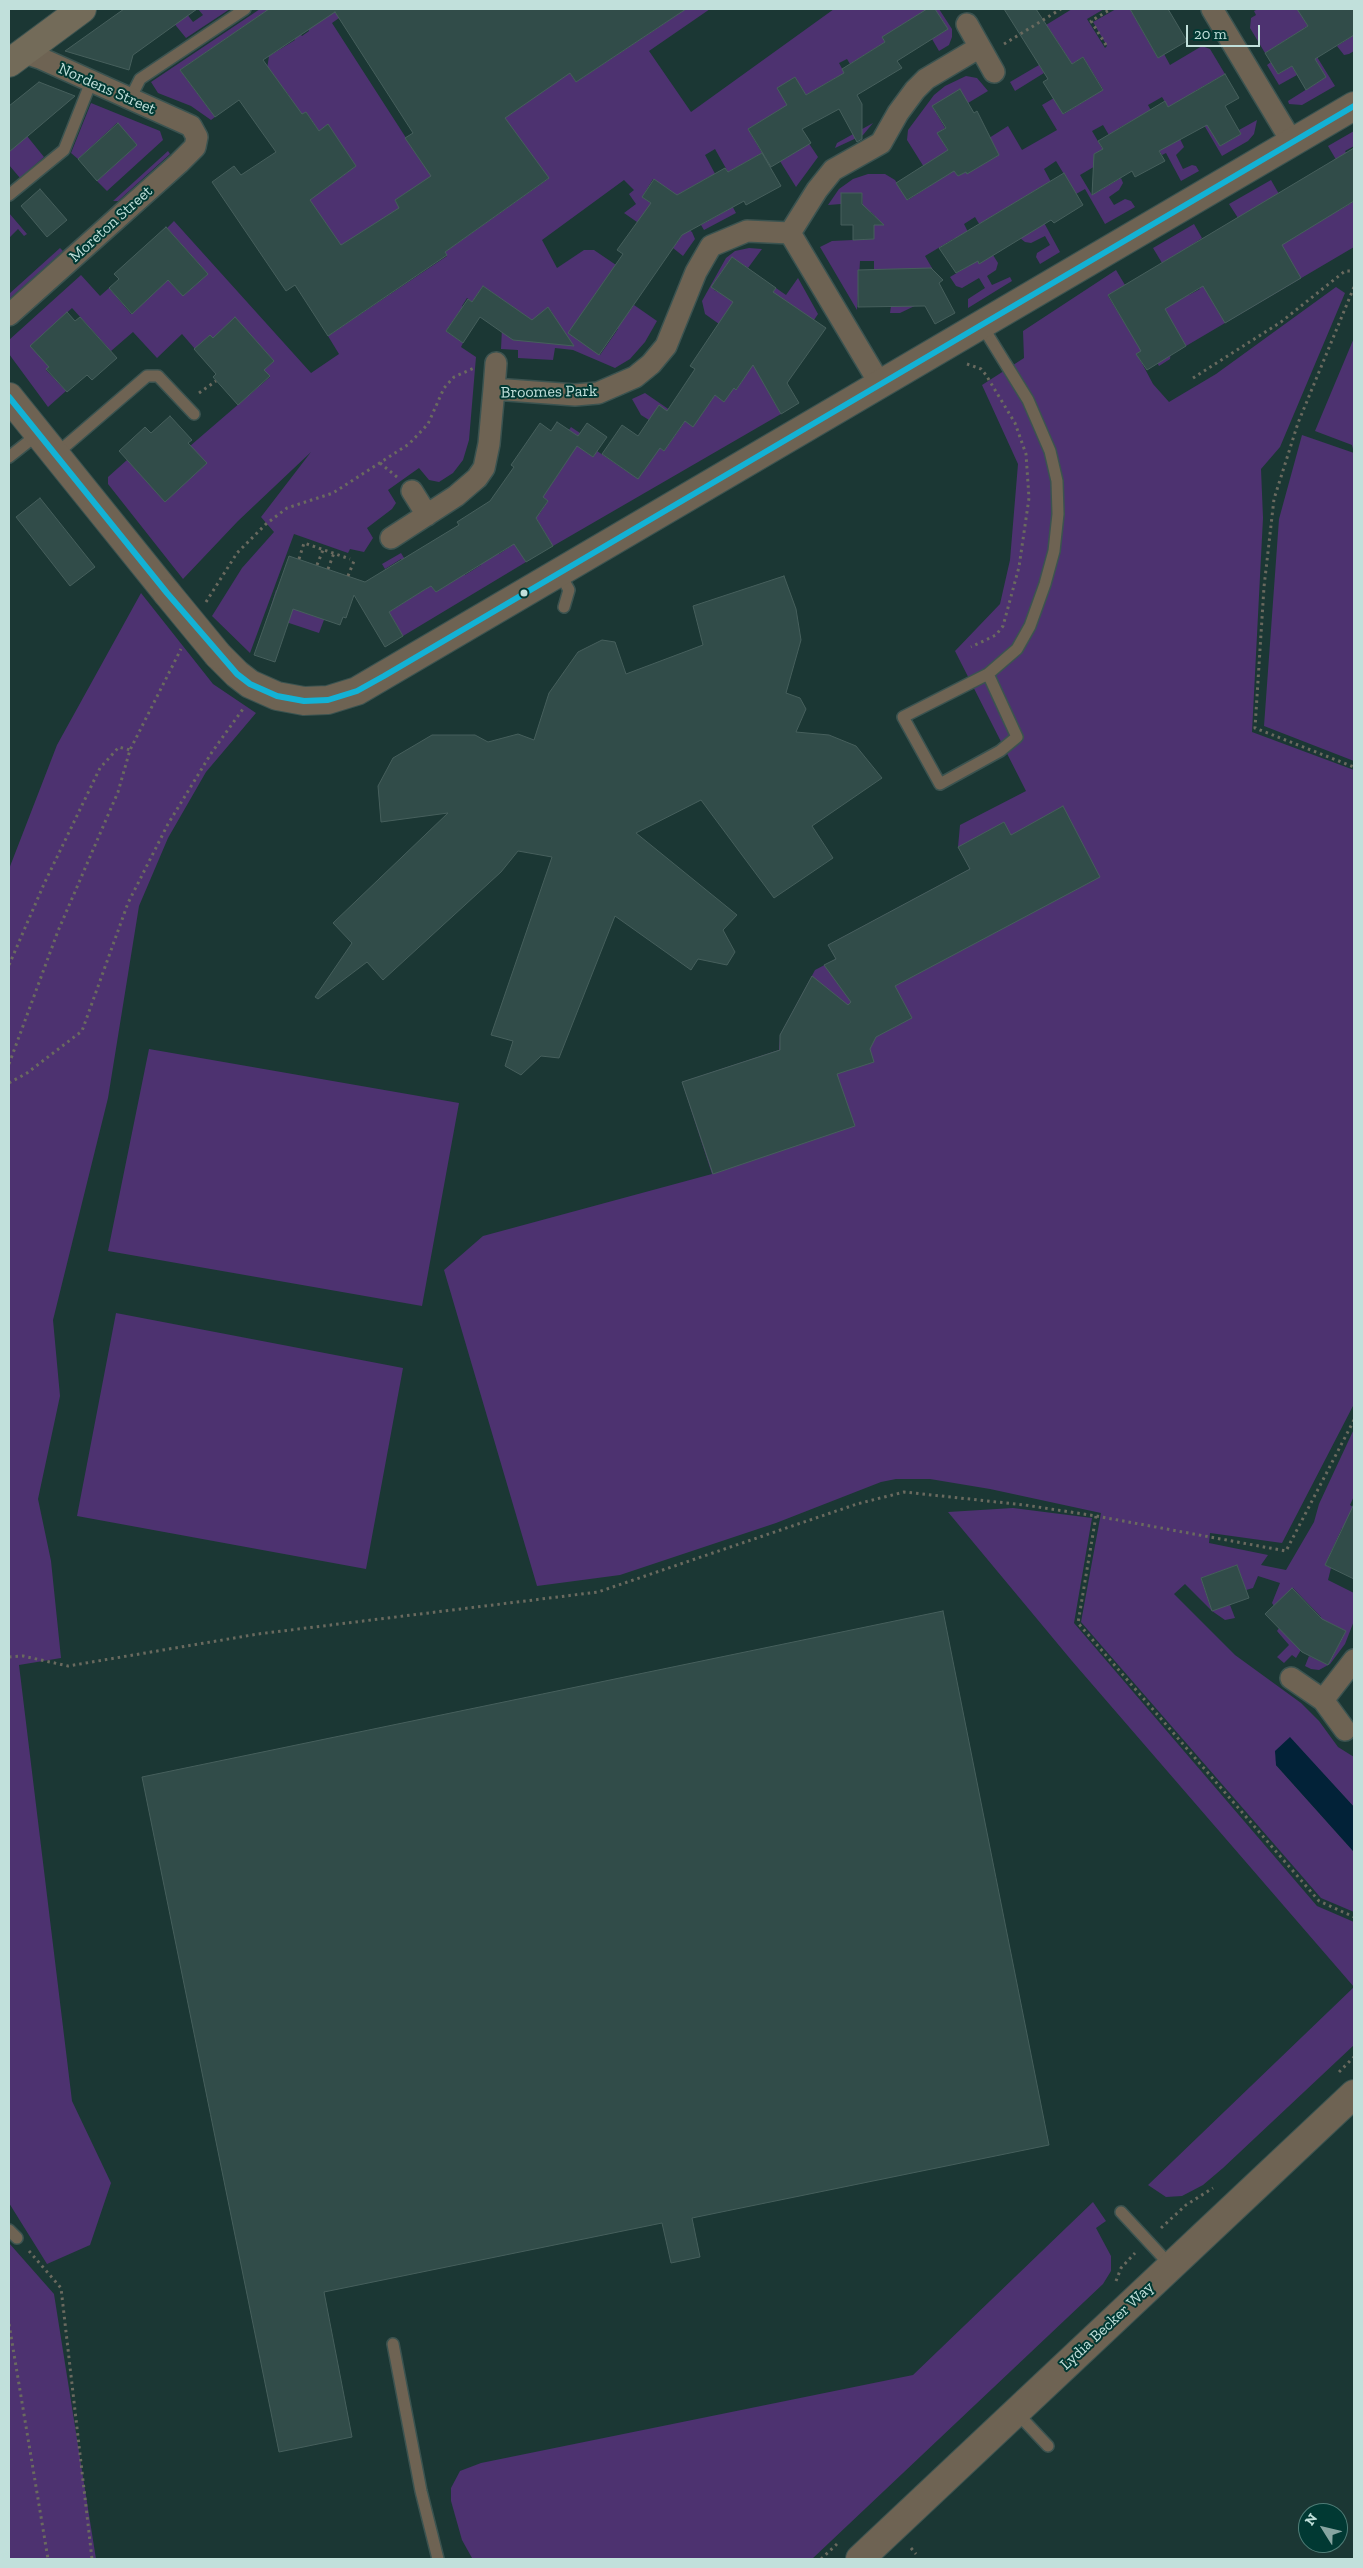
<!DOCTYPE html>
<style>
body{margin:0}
#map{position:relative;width:1363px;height:2568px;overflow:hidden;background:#1b3734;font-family:"Zilla Slab",serif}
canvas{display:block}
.frame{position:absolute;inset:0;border:10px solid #c1e0db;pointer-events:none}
.north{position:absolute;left:1298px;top:2503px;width:50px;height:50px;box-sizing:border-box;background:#013933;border:1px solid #4e7c76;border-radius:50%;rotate:306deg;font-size:14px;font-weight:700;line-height:20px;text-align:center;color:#c1e0db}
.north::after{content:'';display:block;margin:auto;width:18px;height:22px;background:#87a5a1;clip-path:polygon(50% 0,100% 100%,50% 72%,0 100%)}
.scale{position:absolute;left:1186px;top:25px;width:74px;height:22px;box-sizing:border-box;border:2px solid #c1e0db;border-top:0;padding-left:6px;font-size:15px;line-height:18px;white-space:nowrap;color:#c1e0db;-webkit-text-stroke:4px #013933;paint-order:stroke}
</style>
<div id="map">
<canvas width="1363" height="2568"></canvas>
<div class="frame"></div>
<div class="north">N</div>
<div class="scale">20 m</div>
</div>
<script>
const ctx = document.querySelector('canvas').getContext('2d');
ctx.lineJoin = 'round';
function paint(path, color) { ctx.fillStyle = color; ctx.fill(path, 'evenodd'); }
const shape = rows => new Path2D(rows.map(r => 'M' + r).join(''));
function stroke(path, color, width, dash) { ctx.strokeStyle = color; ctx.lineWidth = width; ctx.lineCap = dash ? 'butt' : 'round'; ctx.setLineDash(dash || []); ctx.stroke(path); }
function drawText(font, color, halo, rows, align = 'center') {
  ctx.font = font + ' "Zilla Slab",serif'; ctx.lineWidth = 4; ctx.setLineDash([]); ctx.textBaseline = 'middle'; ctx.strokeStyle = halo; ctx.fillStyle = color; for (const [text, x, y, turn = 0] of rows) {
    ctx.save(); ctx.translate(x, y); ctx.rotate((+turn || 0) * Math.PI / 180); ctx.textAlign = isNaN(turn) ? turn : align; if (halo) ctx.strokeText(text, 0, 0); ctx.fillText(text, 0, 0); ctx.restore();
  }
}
paint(shape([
 [178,9,183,9,193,22,203,15,198,9,230,9,186,38,168,16],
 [260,9,269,9,180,70,215,117,211,120,191,106,158,93,151,82],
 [330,9,333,9,339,18,332,23,419,158,554,50,576,82,686,9,710,9,649,51,691,112,834,9,928,9,883,37,885,42,850,64,847,59,839,63,861,103,854,107,837,77,806,95,795,77,787,105,792,118,818,157,796,187,757,124,748,129,762,153,728,172,715,149,705,155,736,213,704,230,701,225,729,209,711,176,683,192,690,205,653,179,642,197,692,232,695,239,683,256,673,248,683,234,647,229,624,213,636,204,629,194,634,190,624,180,542,240,557,268,584,250,594,250,616,265,621,322,634,305,657,321,645,342,630,359,615,368,573,350,555,348,553,360,518,358,518,350,501,349,502,328,515,309,483,286,472,302,467,298,462,306,468,310,465,315,459,312,446,331,463,343,461,347,476,357,469,440,463,460,453,473,439,482,429,480,419,468,388,490,396,503,392,509,367,528,373,538,364,552,350,549,348,553,294,534,250,653,212,616,242,568,274,532,261,517,311,452,238,521,183,579,108,484,108,477,127,460,165,501,206,464,190,446,270,377,264,370,274,361,235,318,213,338,210,335,195,349,182,334,157,358,133,332,111,351,72,308,31,346,49,367,46,370,66,391,48,407,9,354,9,340,81,275,100,296,109,288,131,314,168,280,183,296,208,274,167,228,174,221,311,373,339,354,328,336,447,256,445,252,548,179,409,191,395,200,400,209,340,249,301,192,326,188,356,166,327,125,319,131,306,112,300,116,288,94,267,69,269,56,295,40,294,38,300,34,302,36,309,31,308,28,332,12],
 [545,310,551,311,554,316,551,343,540,322],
 [595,313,618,329,600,355,583,343],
 [935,9,939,9,952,29,952,37,949,45,939,51,932,39,948,29],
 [1072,9,1104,9,1087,19,1105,48,1107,46,1093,22,1116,9,1134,9,1131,11,1158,58,1164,54,1170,65,1202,46,1210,49,1225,74,1195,91,1213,123,1208,126,1220,146,1241,134,1239,130,1257,120,1254,134,1248,141,1222,156,1204,125,1168,107,1162,97,1148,105,1170,145,1180,139,1184,147,1176,155,1183,169,1192,165,1196,166,1199,171,1181,181,1166,153,1162,155,1148,133,1132,121,1119,128,1129,145,1094,154,1097,165,1080,175,1092,195,1121,178,1123,183,1119,190,1109,197,1114,205,1125,199,1131,201,1135,207,1105,224,1085,189,1076,194,1056,161,1044,169,1051,182,1042,219,1060,252,1040,264,1036,257,1037,253,1050,245,1045,236,1031,243,1025,242,1020,238,981,227,975,217,964,224,969,234,964,237,979,263,993,255,998,263,996,270,987,276,992,285,1010,277,1012,281,968,308,968,299,985,288,979,278,962,288,956,286,950,277,970,265,955,238,925,256,939,280,923,302,900,313,890,313,891,306,909,269,874,270,874,261,860,261,857,310,820,247,832,241,874,239,874,229,853,230,853,225,875,220,875,216,871,212,863,212,862,193,842,193,841,204,828,205,839,189,853,179,868,174,885,174,895,180,908,200,934,183,907,140,908,130,934,95,945,86,966,76,977,78,988,91,968,103,932,106,945,128,938,133,948,151,950,164,958,176,966,172,967,173,999,155,989,138,1008,126,1022,150,1057,130,1042,105,1054,98,1064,114,1103,89,1083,57,1048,79,1046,76,1068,58,1048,27,1034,36,1033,33],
 [1103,125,1113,142,1102,148,1092,131],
 [1258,9,1302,9,1299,11,1308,26,1304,28,1317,57,1335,86,1302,105,1289,104,1288,101,1326,77,1317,62,1312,64,1294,35,1265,53,1250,28,1251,18,1256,15,1254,11],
 [1334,9,1341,9,1354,30,1354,51,1349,54,1344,55,1337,46,1351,37],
 [1271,62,1278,74,1292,66,1297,75,1279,85,1267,65],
 [1039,65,1044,73,1015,91,1010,82],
 [91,103,160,131,163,140,107,191,97,181,137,145,117,123,78,159,71,153],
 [873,123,863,135,835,148,837,143],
 [1354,131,1354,146,1345,151,1354,167,1354,247,1186,346,1174,326,1170,359,1159,366,1148,347,1137,354,1153,384,1169,402,1216,374,1336,287,1345,293,1280,447,1261,469,1263,518,1252,732,1354,770,1354,1404,1282,1543,1210,1533,1209,1543,1268,1555,1261,1565,1286,1570,1314,1522,1319,1504,1354,1429,1354,1496,1350,1505,1354,1508,1354,1534,1342,1528,1325,1565,1331,1568,1328,1580,1354,1593,1354,1621,1345,1644,1330,1664,1319,1670,1311,1669,1305,1666,1309,1656,1328,1665,1346,1631,1328,1622,1323,1630,1315,1627,1296,1658,1292,1655,1284,1663,1277,1657,1289,1645,1277,1631,1279,1628,1294,1643,1321,1617,1293,1588,1274,1606,1272,1603,1280,1583,1258,1576,1253,1588,1246,1590,1237,1565,1201,1578,1212,1610,1230,1605,1235,1618,1225,1620,1212,1611,1185,1584,1174,1594,1235,1655,1301,1703,1319,1721,1338,1747,1354,1757,1354,1807,1290,1738,1276,1765,1354,1852,1354,1912,1321,1898,1081,1622,1101,1513,990,1489,930,1479,896,1479,881,1482,776,1523,620,1575,537,1586,444,1270,483,1236,712,1174,682,1082,779,1050,780,1035,815,970,836,959,828,945,970,869,958,847,960,825,1026,791,955,651,1000,604,1010,560,1018,464,982,385,1024,358,1023,331,1116,270,1125,285,1108,296,1129,330,1184,287,1189,295,1200,289,1179,253,1162,263,1153,248,1194,224,1202,238,1184,250,1238,218,1229,204,1271,180,1279,194,1331,201,1338,211,1353,202,1338,163,1328,146],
 [27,136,44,157,20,178,9,165,9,143,13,148],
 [168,151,170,154,118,201,113,201],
 [9,213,27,234,24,236,18,229,9,238],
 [60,248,63,251,9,299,9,294],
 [749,248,762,249,748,268,732,257,713,284,714,290,720,293,727,287,743,298,733,312,743,318,745,316,774,336,764,350,789,368,787,372,787,383,769,393,781,414,553,546,530,508,540,513,548,501,534,491,538,484,547,490,561,470,553,464,559,455,565,459,574,446,570,443,575,435,569,430,571,427,580,433,574,443,593,457,597,451,634,476,639,477,645,469,643,465,632,458,644,440,638,436,640,434,664,451,684,423,659,406,649,420,641,415,632,399,645,393,693,426,715,395,724,401,731,391,725,387,728,384,737,389,744,378,734,371,745,355,751,359,757,351,705,314,702,301,726,258,735,251],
 [798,278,818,314,814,320,763,306,776,288,786,295],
 [1354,338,1354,761,1264,726,1279,519,1302,435,1354,453,1352,445,1315,431],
 [457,527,493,545,499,554,511,546,506,538,515,544,526,562,403,636,389,612,422,591,401,559,385,569,382,564,401,553,424,590,431,586,436,592,454,580,460,568,465,575,481,565],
 [276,590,330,604,319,633,268,616],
 [141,593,213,684,256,713,206,772,168,838,139,906,108,1098,53,1320,60,1396,38,1499,51,1561,61,1658,19,1665,72,2101,111,2183,90,2245,47,2264,9,2203,9,869,57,745],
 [149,1049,459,1103,422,1306,108,1251],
 [116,1313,403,1368,366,1569,77,1516],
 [1013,1508,1092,1518,1074,1623,1317,1906,1354,1922,1354,2045,1223,2168,1203,2185,1182,2196,1166,2197,1148,2185,1354,1987,1072,1661,948,1512],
 [1093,2202,1106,2221,1096,2228,1111,2256,1111,2271,1103,2284,812,2559,472,2558,462,2540,451,2501,451,2488,460,2471,481,2463,913,2375],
 [9,2243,54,2294,96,2559,9,2559]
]), '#4d3270');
paint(shape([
 [1290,1737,1354,1807,1354,1852,1276,1765,1275,1751]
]), '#022238');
const building = shape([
 [124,9,197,9,133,55,129,70,65,51,124,9],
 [269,9,686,9,576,82,570,73,505,118,549,178,445,252,447,255,328,336,295,285,286,291,212,182,234,166,241,175,276,152,239,100,215,117,180,70,269,9],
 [335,12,413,133,405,138,431,176,395,200,399,208,341,245,310,200,356,166,328,124,319,131,306,112,302,114,263,60,335,12],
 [927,9,935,9,948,29,897,61,902,68,857,95,862,104,862,139,857,142,839,109,802,129,811,143,771,167,748,129,787,105,777,88,795,77,806,95,844,73,842,69,885,42,882,37,927,9],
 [1004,9,1036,9,1072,64,1083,57,1103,90,1063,114,1043,82,1048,79,1004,9],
 [1130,9,1168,9,1187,41,1158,58,1130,9],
 [1297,9,1354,9,1354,35,1315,59,1326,77,1306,90,1292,66,1278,74,1265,53,1308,26,1297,9],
 [1225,74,1239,98,1225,106,1241,134,1220,146,1207,125,1159,151,1165,161,1135,177,1132,171,1092,195,1094,154,1103,149,1098,141,1165,101,1168,107,1225,74],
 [39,82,75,96,9,152,9,106,39,82],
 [960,89,974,113,977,111,999,155,967,174,966,172,958,176,954,171,907,200,896,183,948,150,937,133,946,128,932,106,960,89],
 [118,123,137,145,97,181,78,159,118,123],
 [1354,148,1354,201,1282,245,1301,278,1225,323,1203,286,1165,309,1186,346,1147,370,1136,354,1141,351,1108,295,1354,148],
 [762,153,781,186,746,205,744,201,682,235,599,355,568,333,623,254,617,250,651,203,642,197,654,179,677,195,725,168,728,172,762,153],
 [1064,173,1083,205,1054,223,1051,220,979,264,978,261,956,273,939,248,1064,173],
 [40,189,67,220,47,237,21,206,40,189],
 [841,193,862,193,862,204,884,225,874,225,874,239,853,240,853,225,841,225,841,193],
 [166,227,208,274,183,296,168,280,132,314,109,288,119,279,114,274,166,227],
 [732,257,776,288,773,292,826,328,787,383,799,403,781,414,753,365,736,390,734,388,724,402,715,395,693,427,685,421,664,451,660,448,638,479,602,454,622,425,638,436,659,405,667,411,695,369,690,366,733,302,711,287,732,257],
 [931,268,943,280,939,283,955,313,935,324,925,306,858,307,858,270,931,268],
 [483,286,532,320,548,307,574,346,513,340,480,317,463,343,446,331,468,299,472,302,483,286],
 [67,312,75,321,80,317,117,358,92,380,87,375,67,392,46,369,49,367,30,346,67,312],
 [235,317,274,361,264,370,270,376,238,405,213,377,216,374,194,349,210,335,213,338,235,317],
 [170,416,192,440,188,443,207,463,165,502,119,451,145,427,151,433,170,416],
 [557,422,578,436,587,423,607,437,593,457,577,446,543,497,548,501,536,518,553,546,526,562,514,544,436,592,431,586,424,590,389,612,403,636,385,647,354,595,346,618,343,617,340,625,293,609,275,662,254,655,289,556,365,582,459,525,457,522,490,501,514,467,511,465,540,423,551,431,557,422],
 [40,498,95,567,70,586,16,517,40,498],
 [784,576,796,609,801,640,786,693,800,698,806,709,796,732,829,735,856,746,882,778,812,826,833,858,774,898,701,800,636,833,737,915,723,930,735,952,727,965,698,959,691,970,615,916,559,1058,541,1056,521,1075,505,1066,513,1041,491,1035,552,857,518,851,501,872,383,980,367,962,318,999,315,997,352,943,333,923,448,813,381,822,378,786,393,758,432,735,475,735,488,742,518,734,534,740,549,693,578,652,602,640,615,642,626,674,703,645,693,606,784,576],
 [1063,806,1100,877,895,986,912,1018,876,1037,870,1049,874,1062,837,1074,855,1126,713,1174,682,1082,780,1050,780,1035,812,976,848,1005,851,1002,824,965,836,959,828,945,970,869,958,847,1004,822,1011,835,1063,806],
 [1354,1504,1354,1579,1325,1565,1354,1504],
 [1237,1565,1249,1598,1212,1611,1201,1578,1237,1565],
 [1292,1588,1322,1619,1346,1631,1328,1665,1302,1652,1265,1614,1292,1588],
 [943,1611,1049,2145,692,2218,700,2257,671,2263,662,2223,324,2292,352,2437,279,2452,142,1777,943,1611]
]);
paint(building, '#314c49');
stroke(building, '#465f5c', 1);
const service = shape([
 [130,99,140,79,245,9],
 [9,195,64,150,91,82],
 [981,324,1028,400,1050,451,1057,481,1058,514,1054,551,1045,584,1030,626,1017,649,988,674,903,717,940,784,1000,751,1017,737,988,674],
 [55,455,147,376,158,376,194,414],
 [9,457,38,434],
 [559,572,569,590,564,607],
 [1121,2212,1171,2266],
 [9,2230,17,2238],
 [393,2344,421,2491,438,2559],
 [1016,2412,1048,2446]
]);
const minor = shape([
 [1212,9,1292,142],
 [967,24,994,72],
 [790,233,817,190,833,170,881,143,898,113,915,90,926,79,980,47],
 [790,233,880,384],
 [9,315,179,163,195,147,197,137,191,126,40,58,22,52],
 [494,389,496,363],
 [412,491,427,515],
 [391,538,456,496,477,478,484,468,489,444,494,389,575,395,598,393,635,377,651,364,666,346,696,272,711,246,747,231,790,233],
 [1291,1678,1323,1700,1345,1730],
 [1323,1700,1354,1660]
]);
const tertiary = shape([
 [9,397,167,593],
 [218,655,237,674,250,684,277,696,304,701,328,700,357,691,1354,106],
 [860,2559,1354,2094]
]);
const primary = shape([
 [9,63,82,9]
]);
stroke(service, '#3b5350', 14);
stroke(minor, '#3b5350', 24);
stroke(tertiary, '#3b5350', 30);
stroke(primary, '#3b5350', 30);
stroke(shape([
 [1004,44,1061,9],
 [1106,45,1091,21,1111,9],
 [1354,287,1298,423,1274,499,1264,587,1255,728,1354,767],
 [967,364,981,369,986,375,1015,423,1026,454,1029,498,1019,567,1003,626,996,635,971,647],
 [1193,378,1281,322,1345,271,1354,271],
 [199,393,216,381],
 [380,463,397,477],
 [299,559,304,543,350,559],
 [317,565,323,550],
 [328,569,334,553],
 [348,576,354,561],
 [206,602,237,553,266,524,287,508,333,493,409,444,428,424,444,388,454,377,474,368],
 [9,965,44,884,100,768,119,747,130,750],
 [9,1064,58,931,118,792,130,750,181,649],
 [9,1083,27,1073,82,1031,128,903,168,824,212,752,243,709],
 [1096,1516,1078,1623,1319,1901,1354,1917],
 [9,1657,23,1656,68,1666,258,1634,598,1592,857,1504,904,1492,1025,1505,1096,1516,1286,1551,1354,1420],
 [1339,2072,1354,2057],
 [1161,2228,1186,2205,1213,2188],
 [29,2251,61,2288,92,2559],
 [1116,2281,1121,2268,1135,2253],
 [9,2324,48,2559],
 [911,2548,916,2554],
 [821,2559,837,2544]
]), '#6a6a5f', 3, [2.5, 4]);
stroke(service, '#6e6353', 11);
stroke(minor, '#6e6353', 21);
stroke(tertiary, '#6e6353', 28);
stroke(primary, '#736b59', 28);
const tertiaryBridge = shape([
 [167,593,218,655]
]);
stroke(tertiaryBridge, '#3b5350', 30, []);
stroke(tertiaryBridge, '#6e6353', 28);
stroke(shape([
 [9,397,167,593,237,674,250,684,277,696,304,701,328,700,357,691,384,676,1354,106]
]), '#13b2d5', 6);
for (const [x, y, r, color] of [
 [524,593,4.5,"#c1e0db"]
]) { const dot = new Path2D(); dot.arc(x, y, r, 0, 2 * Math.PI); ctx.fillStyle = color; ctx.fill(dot); stroke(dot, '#013933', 2); }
drawText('16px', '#c1e0db', '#013933', [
 ["Nordens Street",107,89,24],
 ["Moreton Street",111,224,-42],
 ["Broomes Park",549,392,-1],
 ["Lydia Becker Way",1107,2326,-43]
]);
</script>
